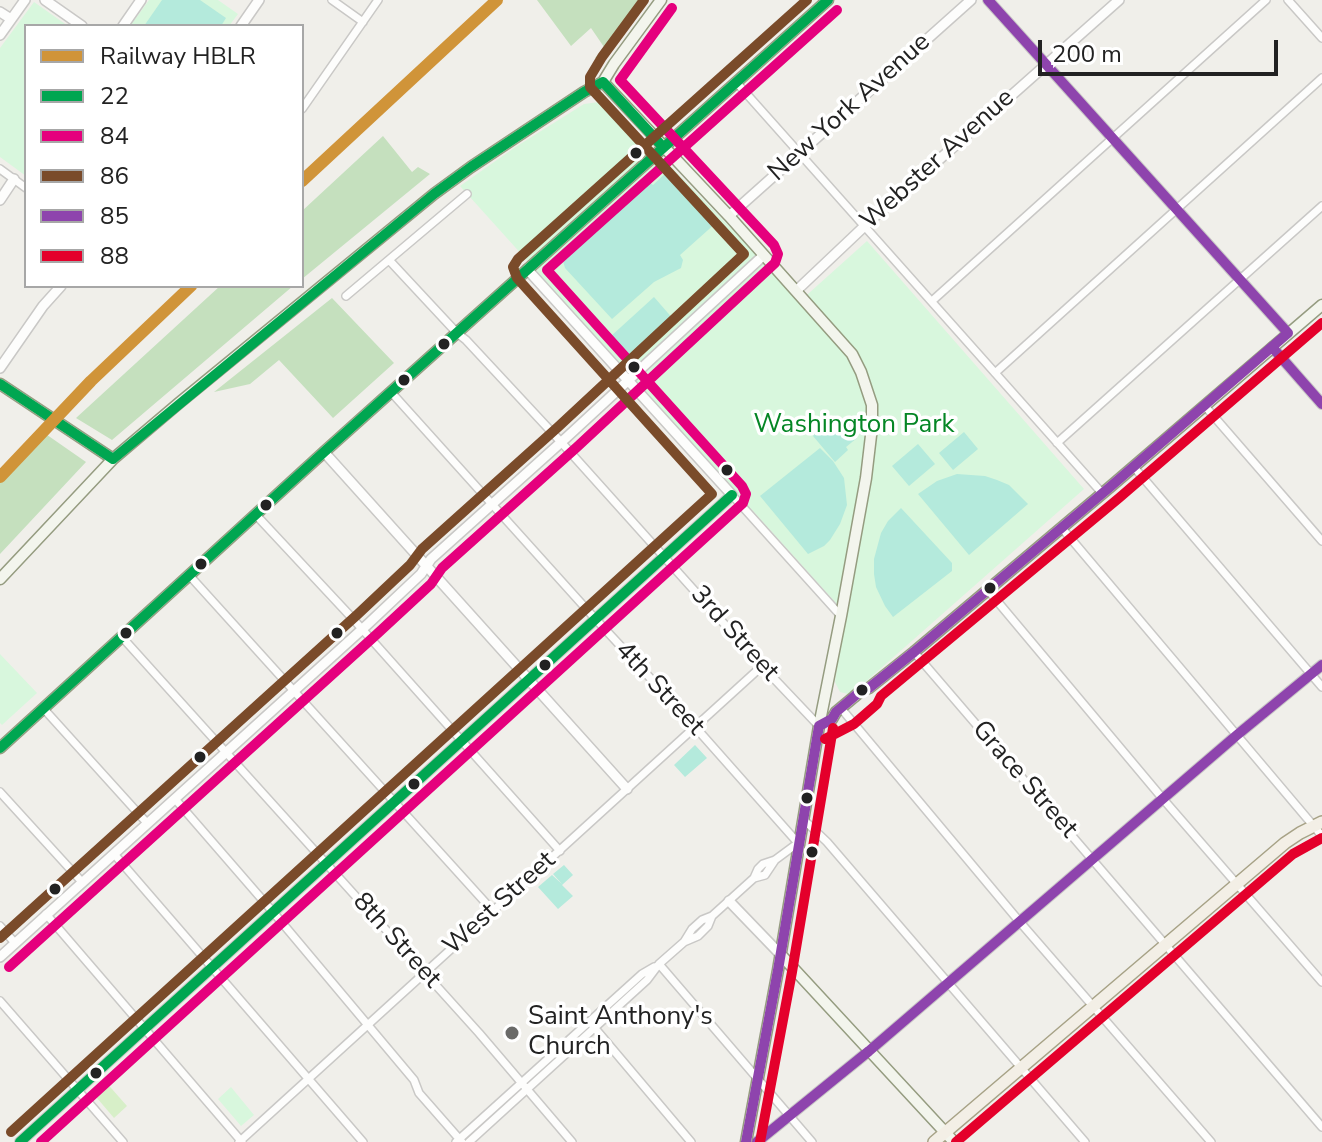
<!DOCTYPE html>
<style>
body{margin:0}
#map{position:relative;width:1322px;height:1142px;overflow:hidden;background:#f0efea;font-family:"Nunito Sans",sans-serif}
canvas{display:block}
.legend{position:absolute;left:24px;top:24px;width:280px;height:264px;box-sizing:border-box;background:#fff;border:2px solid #a7a7a7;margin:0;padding:10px 14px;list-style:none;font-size:24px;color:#222}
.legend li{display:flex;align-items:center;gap:16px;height:40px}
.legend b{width:40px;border:2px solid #a7a7a7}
.scale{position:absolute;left:1038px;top:40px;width:240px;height:36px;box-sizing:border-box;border:4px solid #222;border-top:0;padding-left:10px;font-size:24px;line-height:28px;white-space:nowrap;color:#222;-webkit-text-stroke:6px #fff;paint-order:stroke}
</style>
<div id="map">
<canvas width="1322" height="1142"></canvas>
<ul class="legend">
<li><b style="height:10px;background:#d09439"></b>Railway HBLR</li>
<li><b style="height:10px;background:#00a651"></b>22</li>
<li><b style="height:10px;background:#e5007d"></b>84</li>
<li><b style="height:10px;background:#7a4b2a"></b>86</li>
<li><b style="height:10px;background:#8e44ad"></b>85</li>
<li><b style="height:10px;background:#e4002b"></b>88</li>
</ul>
<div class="scale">200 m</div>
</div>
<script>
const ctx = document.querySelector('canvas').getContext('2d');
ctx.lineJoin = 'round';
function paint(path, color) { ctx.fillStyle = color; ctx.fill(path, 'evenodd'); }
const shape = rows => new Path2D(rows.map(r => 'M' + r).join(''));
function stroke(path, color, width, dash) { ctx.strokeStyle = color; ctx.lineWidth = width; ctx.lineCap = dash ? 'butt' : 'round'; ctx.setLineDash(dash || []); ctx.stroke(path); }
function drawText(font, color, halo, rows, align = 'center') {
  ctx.font = font + ' "Nunito Sans",sans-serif'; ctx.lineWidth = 7; ctx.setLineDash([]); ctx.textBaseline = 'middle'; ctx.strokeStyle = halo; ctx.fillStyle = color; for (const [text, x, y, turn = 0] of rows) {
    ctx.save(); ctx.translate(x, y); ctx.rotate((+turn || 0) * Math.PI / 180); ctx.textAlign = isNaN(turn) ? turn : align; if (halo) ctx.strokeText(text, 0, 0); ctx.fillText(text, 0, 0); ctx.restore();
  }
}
paint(shape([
 [104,1080,127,1106,114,1118,91,1091]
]), '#d7efc8');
paint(shape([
 [537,0,645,0,603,58,595,58,604,47,591,28,571,46],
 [383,136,412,172,418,167,430,174,302,279,302,211],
 [220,286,293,286,112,440,76,418],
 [332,298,394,363,333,418,279,360,250,384,214,392],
 [40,430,86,462,0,554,0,472]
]), '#c5e0be');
paint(shape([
 [149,0,218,0,238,14,229,26,130,26],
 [34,2,68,26,26,26,26,176,0,157,0,48],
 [599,102,615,109,764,262,799,302,867,241,1084,489,854,692,848,694,840,692,835,682,844,612,460,186,514,148,584,104],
 [0,654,37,693,2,725,0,723],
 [231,1087,254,1115,241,1126,218,1099]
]), '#d8f7dd');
paint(shape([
 [162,0,200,0,226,18,221,26,144,26],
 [669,170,717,222,680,255,683,260,681,268,654,282,612,319,565,268,563,261,650,183,653,185],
 [654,297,674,320,630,359,610,337],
 [836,415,857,438,846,447,848,450,835,462,813,436],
 [964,432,978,449,953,470,939,453],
 [918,444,935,464,909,486,892,466],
 [820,448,833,461,844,478,847,505,840,524,830,540,824,546,808,554,760,496],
 [957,474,985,476,997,480,1009,485,1028,504,969,555,918,494,937,481],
 [901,508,952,563,952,571,893,617,885,606,876,587,874,574,874,559,881,533,888,521],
 [695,745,707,758,685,777,674,765],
 [564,865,573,875,562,885,573,896,558,909,538,887,552,875,562,884,553,874]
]), '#b4eadc');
const minor = shape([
 [332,0,363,22],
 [1288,0,1322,38],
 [736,82,1102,493],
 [302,109,378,0],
 [0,169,26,188],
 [389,260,457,333,466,340,561,442,762,666,819,726],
 [346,296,467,194],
 [932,301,1266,0],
 [995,373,1322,78],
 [391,392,590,613,689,720,798,843,775,860,763,864,758,869,754,878],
 [1204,405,1322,541],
 [1057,443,1322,206],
 [1133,466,1322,687],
 [732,495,841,616],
 [256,515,354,620,560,851],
 [1061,527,1322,836],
 [189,575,493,911],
 [987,589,1163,799,1322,982],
 [121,636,479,1033,572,1142],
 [914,652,1322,1127],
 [43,708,147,823],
 [845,713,1019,921,1211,1142],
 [0,792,82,882],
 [175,799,273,912,414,1080,419,1093,462,1142],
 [804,820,827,842,1085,1142],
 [114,854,363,1142],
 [46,914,242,1142],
 [0,926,15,943],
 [684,942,692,929,702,920,712,916,754,878,765,875,775,860],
 [659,964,812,1142],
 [0,1001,123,1142],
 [593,1026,691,1142],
 [239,1142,762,666],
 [456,1142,642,974,654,967],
 [469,1142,647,980,659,964,684,942,698,936,708,926,712,916]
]);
const tertiary = shape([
 [45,0,82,26],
 [988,0,1288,333],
 [0,12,11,19],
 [123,26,141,0],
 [241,26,259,0],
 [0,35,25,0],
 [0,200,14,179],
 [729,216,971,0],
 [796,291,871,220,1119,0],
 [1272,347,1322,404],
 [0,368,43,306,61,286],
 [324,452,627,789],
 [729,901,781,955],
 [0,957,368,624,421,574,431,559,567,437,764,255],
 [20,1142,732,495,527,269],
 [757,1142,869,1051,1237,735,1322,665]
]);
const secondary = shape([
 [603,82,729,216,852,354,861,372,872,405,872,427,866,478,841,616,819,726,778,970,746,1142],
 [603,82,614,64,661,0],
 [0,384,113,459],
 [0,579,113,459,179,403,434,194,471,167,584,92,603,82],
 [832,719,836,712,854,697,862,690,869,688,914,652,1110,487,1322,305],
 [0,748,324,452,828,0],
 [781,955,954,1142]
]);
const primary = shape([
 [934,1142,1285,843,1300,833,1322,822]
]);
stroke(minor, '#c9c8c6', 10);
stroke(tertiary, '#c9c8c6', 12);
stroke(secondary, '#959c80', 13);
stroke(primary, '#a7a286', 14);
stroke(minor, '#fdfdfc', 7);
stroke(tertiary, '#fdfdfc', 9);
stroke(secondary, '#f3f5ed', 10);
stroke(primary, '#f3efe6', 11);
stroke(shape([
 [603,82,663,147],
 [0,384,113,459],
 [113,459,434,194,471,167,584,92,603,82],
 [0,748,324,452,828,0],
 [20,1142,732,495]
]), '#00a651', 10);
stroke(shape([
 [9,967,377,634,431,584,442,568,577,447,775,263,778,254,774,245,620,80,672,8],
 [41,1142,743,503,746,494,742,486,547,270,837,10]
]), '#e5007d', 10);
stroke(shape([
 [0,938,358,614,410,565,422,549,558,427,744,254,590,87,590,77,602,57,644,0],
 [11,1132,712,494,517,278,513,267,518,259,807,0]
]), '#7a4b2a', 10);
stroke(shape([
 [988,0,1288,333],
 [1272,347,1322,404],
 [746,1142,778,970,819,726,832,719,836,712,862,690,869,688,914,652,1110,487,1288,333],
 [757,1142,869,1051,1237,735,1322,665]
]), '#8e44ad', 10);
stroke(shape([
 [825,739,854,724,877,704,881,696,1119,498,1322,323],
 [760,1142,792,972,833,728],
 [956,1142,1293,854,1322,838]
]), '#e4002b', 10);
stroke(shape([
 [302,181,497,0],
 [0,477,91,381,191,286]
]), '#d09439', 12);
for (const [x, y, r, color] of [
 [636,153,7,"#222"],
 [444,344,7,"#222"],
 [634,367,7,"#222"],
 [404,380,7,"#222"],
 [727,470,7,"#222"],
 [266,505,7,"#222"],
 [201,564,7,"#222"],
 [990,588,7,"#222"],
 [126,633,7,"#222"],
 [337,633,7,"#222"],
 [545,665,7,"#222"],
 [862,690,7,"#222"],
 [200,757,7,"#222"],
 [414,784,7,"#222"],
 [807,798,7,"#222"],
 [812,852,7,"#222"],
 [55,889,7,"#222"],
 [512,1033,8,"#6a6a68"],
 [96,1073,7,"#222"]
]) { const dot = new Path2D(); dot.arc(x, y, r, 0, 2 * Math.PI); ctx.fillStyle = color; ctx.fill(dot); stroke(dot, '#fff', 3); }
drawText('26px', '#222', '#fff', [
 ["New York Avenue",850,108,-42],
 ["Webster Avenue",938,160,-42],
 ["3rd Street",734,634,48],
 ["4th Street",659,689,47],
 ["Grace Street",1024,780,49],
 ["West Street",500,904,-42],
 ["8th Street",396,941,48]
]);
drawText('26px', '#058625', '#fff', [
 ["Washington Park",854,426]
]);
drawText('26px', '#222', '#fff', [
 ["Saint Anthony's",528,1018],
 ["Church",528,1048]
], 'left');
</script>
